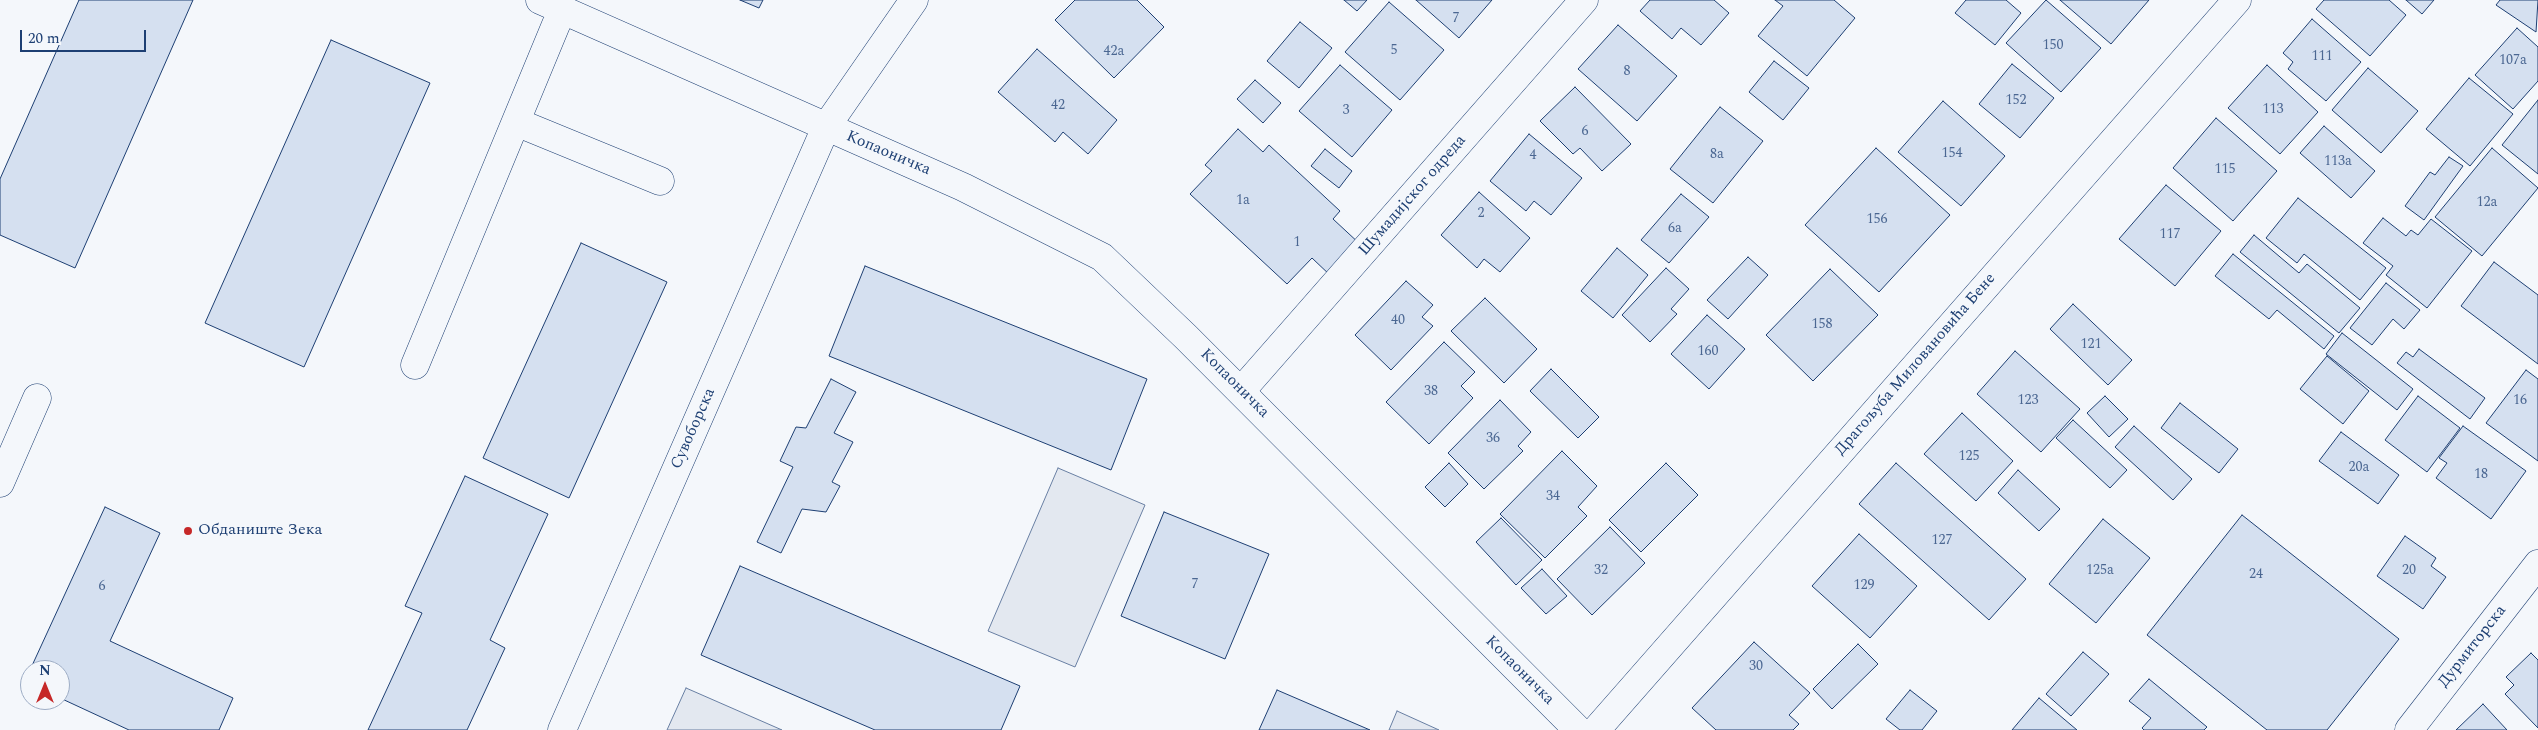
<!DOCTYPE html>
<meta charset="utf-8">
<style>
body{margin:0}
#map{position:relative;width:2538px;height:730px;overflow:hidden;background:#f4f7fb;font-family:Spectral,serif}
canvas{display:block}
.north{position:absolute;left:20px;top:660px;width:50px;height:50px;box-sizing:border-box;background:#f4f7fb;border:1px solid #9eadc5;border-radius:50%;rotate:0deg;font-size:14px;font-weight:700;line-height:20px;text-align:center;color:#1d3f73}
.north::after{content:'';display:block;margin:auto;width:18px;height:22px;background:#c62828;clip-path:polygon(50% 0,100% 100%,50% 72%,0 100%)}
.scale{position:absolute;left:20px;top:30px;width:126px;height:22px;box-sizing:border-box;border:2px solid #1d3f73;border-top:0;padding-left:6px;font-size:15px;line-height:18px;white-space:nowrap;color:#1d3f73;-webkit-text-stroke:4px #f4f7fb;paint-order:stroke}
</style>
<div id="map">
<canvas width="2538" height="730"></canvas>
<div class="north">N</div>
<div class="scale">20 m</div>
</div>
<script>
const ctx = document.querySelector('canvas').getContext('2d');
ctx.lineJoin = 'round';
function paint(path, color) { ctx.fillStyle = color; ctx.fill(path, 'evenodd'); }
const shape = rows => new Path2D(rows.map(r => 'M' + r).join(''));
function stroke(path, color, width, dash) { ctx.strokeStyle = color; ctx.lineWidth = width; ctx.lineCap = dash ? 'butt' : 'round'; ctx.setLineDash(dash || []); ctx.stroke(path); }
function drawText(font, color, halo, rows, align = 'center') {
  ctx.font = font + ' Spectral,serif'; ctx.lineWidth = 4; ctx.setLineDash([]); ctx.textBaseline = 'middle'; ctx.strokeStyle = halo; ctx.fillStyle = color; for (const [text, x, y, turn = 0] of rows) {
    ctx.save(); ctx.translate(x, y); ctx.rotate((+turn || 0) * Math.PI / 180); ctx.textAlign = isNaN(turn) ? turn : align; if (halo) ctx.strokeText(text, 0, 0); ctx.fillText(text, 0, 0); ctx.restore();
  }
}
const parking = shape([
 [1058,468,1145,505,1075,667,988,631,1058,468],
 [686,688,782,730,667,730,686,688],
 [1397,711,1439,730,1389,730,1397,711]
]);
paint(parking, '#e3e8f0');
stroke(parking, '#687fa3', 1);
const building = shape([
 [79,0,193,0,75,268,0,235,0,179,79,0],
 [740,0,763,0,759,8,740,0],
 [1075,0,1137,0,1164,27,1114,78,1055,20,1075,0],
 [1344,0,1367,0,1357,11,1344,0],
 [1416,0,1492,0,1459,38,1416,0],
 [1650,0,1714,0,1729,13,1701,45,1681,28,1672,39,1640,11,1650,0],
 [1775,0,1834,0,1855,18,1807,76,1758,36,1783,6,1775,0],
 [1966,0,2006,0,2021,13,1995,45,1955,13,1966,0],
 [2046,0,2101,48,2061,92,2006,43,2046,0],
 [2060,0,2149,0,2111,44,2060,0],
 [2324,0,2389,0,2406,15,2370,56,2316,9,2324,0],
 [2406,0,2434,0,2422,14,2406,0],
 [2500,0,2538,0,2536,32,2496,5,2500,0],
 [1389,2,1444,50,1400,100,1345,52,1389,2],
 [2312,19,2361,62,2326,101,2288,69,2293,62,2283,53,2312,19],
 [1300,22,1332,48,1299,88,1267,61,1300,22],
 [1618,25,1677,76,1637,121,1578,69,1618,25],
 [2517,28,2538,47,2538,81,2513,109,2475,75,2517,28],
 [331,40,430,83,304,367,205,323,331,40],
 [1037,49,1117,120,1088,154,1063,132,1055,142,998,92,1037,49],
 [1774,61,1809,88,1783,120,1749,92,1774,61],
 [2012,64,2054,98,2020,138,1979,104,2012,64],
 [1340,65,1392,110,1352,157,1299,111,1340,65],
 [2267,65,2318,112,2280,154,2228,108,2267,65],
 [2368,68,2418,111,2381,153,2332,110,2368,68],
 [2469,78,2513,114,2470,166,2426,129,2469,78],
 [1255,80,1281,103,1263,123,1237,99,1255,80],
 [1575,87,1631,144,1602,171,1580,148,1573,154,1540,121,1575,87],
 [2538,100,2538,174,2502,145,2538,100],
 [1943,101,2005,156,1961,206,1898,152,1943,101],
 [1720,107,1763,141,1713,203,1670,169,1720,107],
 [2216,118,2277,171,2233,221,2173,168,2216,118],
 [2324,126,2375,171,2351,198,2300,153,2324,126],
 [1238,129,1263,152,1269,145,1340,211,1333,219,1361,245,1332,277,1312,258,1287,284,1190,194,1212,171,1205,165,1238,129],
 [1529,134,1582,178,1551,215,1534,201,1526,211,1490,181,1529,134],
 [1876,148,1950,215,1879,292,1805,225,1876,148],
 [2492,148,2538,188,2482,256,2435,217,2492,148],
 [1325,149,1352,171,1339,188,1311,166,1325,149],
 [2449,157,2463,166,2424,220,2405,206,2430,172,2435,175,2449,157],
 [2166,185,2221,231,2175,286,2119,239,2166,185],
 [1479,192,1530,238,1500,272,1484,259,1477,268,1441,235,1479,192],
 [1681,194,1709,217,1669,263,1641,240,1681,194],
 [2298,198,2386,268,2360,300,2304,254,2297,263,2266,238,2298,198],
 [2383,218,2406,236,2411,230,2418,235,2431,219,2472,251,2427,308,2386,275,2393,266,2363,243,2383,218],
 [2254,235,2299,273,2307,264,2360,308,2339,333,2240,252,2254,235],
 [581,243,667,282,569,498,483,458,581,243],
 [1617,248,1648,275,1613,318,1581,291,1617,248],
 [2233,254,2334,336,2324,349,2277,310,2269,319,2215,276,2233,254],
 [1748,257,1768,275,1728,319,1707,300,1748,257],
 [2494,262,2538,295,2538,364,2461,306,2494,262],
 [865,266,1147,379,1111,470,829,356,865,266],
 [1666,268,1689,289,1671,309,1677,314,1650,342,1622,315,1666,268],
 [1830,269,1878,315,1813,381,1766,335,1830,269],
 [1406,281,1433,305,1422,317,1433,326,1391,370,1355,335,1406,281],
 [2386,283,2420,310,2404,329,2393,319,2372,345,2350,328,2386,283],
 [1485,298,1537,349,1504,383,1451,331,1485,298],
 [2073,304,2132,360,2108,385,2050,329,2073,304],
 [1707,315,1745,349,1709,389,1671,354,1707,315],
 [2342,333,2413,389,2397,410,2326,354,2342,333],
 [1444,342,1475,372,1461,386,1473,398,1429,444,1386,402,1444,342],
 [2419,349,2485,398,2470,419,2397,363,2406,352,2413,357,2419,349],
 [2015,351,2080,409,2041,452,1977,394,2015,351],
 [2327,356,2369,391,2343,424,2300,389,2327,356],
 [1551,369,1599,417,1578,438,1530,391,1551,369],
 [2526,370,2538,379,2538,461,2486,423,2526,370],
 [831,379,856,392,834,433,853,442,832,482,840,486,826,512,802,509,781,553,757,542,793,467,780,461,796,427,806,428,831,379],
 [2105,396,2128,419,2109,437,2087,413,2105,396],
 [2418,396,2460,428,2427,472,2385,440,2418,396],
 [1500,400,1531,432,1518,446,1523,451,1484,489,1448,453,1500,400],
 [2180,403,2238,449,2219,473,2161,428,2180,403],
 [1962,413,2013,461,1976,501,1924,454,1962,413],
 [2073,420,2127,470,2110,488,2056,438,2073,420],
 [2134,426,2192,479,2173,500,2115,447,2134,426],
 [2463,426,2526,471,2491,519,2436,478,2447,463,2439,458,2463,426],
 [2341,432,2399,475,2378,504,2319,461,2341,432],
 [1562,451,1597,486,1578,507,1587,516,1545,558,1500,514,1562,451],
 [1449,463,1468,484,1445,507,1425,487,1449,463],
 [1666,463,1698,495,1641,552,1609,520,1666,463],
 [1896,463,2026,579,1989,620,1859,504,1896,463],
 [2018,470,2060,509,2039,531,1998,493,2018,470],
 [465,476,548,514,490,640,505,648,467,730,368,730,422,613,405,606,465,476],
 [105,507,160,533,110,641,233,698,219,730,129,730,60,698,60,670,30,670,105,507],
 [1164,512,1269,554,1225,659,1121,616,1164,512],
 [2242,515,2399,639,2327,730,2267,730,2147,635,2242,515],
 [1501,518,1542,560,1516,585,1476,542,1501,518],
 [2103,519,2150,558,2096,623,2049,584,2103,519],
 [1610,527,1645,563,1592,615,1557,579,1610,527],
 [1859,534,1917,586,1870,638,1812,586,1859,534],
 [2405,536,2436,558,2431,566,2446,577,2423,609,2377,576,2405,536],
 [740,566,1020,686,1001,730,875,730,701,655,740,566],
 [1542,569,1567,596,1546,614,1521,588,1542,569],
 [1754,642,1810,693,1789,715,1799,724,1793,730,1716,730,1692,708,1754,642],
 [1858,644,1878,664,1832,709,1813,689,1858,644],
 [2083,652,2109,674,2071,716,2046,694,2083,652],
 [2531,653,2538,660,2538,728,2505,694,2514,685,2506,677,2531,653],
 [2149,679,2207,727,2204,730,2144,730,2142,728,2151,718,2129,701,2149,679],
 [1277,690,1370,730,1259,730,1277,690],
 [1910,690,1937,711,1922,730,1900,730,1886,719,1910,690],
 [2039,698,2077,730,2012,730,2039,698],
 [2483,704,2507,730,2456,730,2483,704]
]);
paint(building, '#d5e0f0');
stroke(building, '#1d3f73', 1);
const minor = shape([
 [540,0,963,187,1102,257,1186,337,1578,730],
 [516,122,660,181],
 [415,365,562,10],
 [1241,391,1584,0],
 [0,483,37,398],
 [562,730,826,127,914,0],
 [1596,730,2237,0],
 [2409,730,2538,564]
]);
stroke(minor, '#1d3f73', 29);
stroke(minor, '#f4f7fb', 28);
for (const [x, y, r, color] of [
 [188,531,5,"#c62828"]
]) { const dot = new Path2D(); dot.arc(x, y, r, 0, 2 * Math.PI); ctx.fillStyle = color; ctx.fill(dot); stroke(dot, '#f4f7fb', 2); }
drawText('14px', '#4b6792', null, [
 ["7",1456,19],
 ["150",2053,46],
 ["5",1394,51],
 ["42a",1114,52],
 ["111",2322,57],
 ["107a",2513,61],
 ["8",1627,72],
 ["152",2016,101],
 ["42",1058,106],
 ["113",2273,110],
 ["3",1346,111],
 ["6",1585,132],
 ["154",1952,154],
 ["8a",1717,155],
 ["4",1533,156],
 ["113a",2338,162],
 ["115",2225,170],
 ["1a",1243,201],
 ["12a",2487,203],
 ["2",1481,214],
 ["156",1877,220],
 ["6a",1675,229],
 ["117",2170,235],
 ["1",1297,243],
 ["40",1398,321],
 ["158",1822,325],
 ["121",2091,345],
 ["160",1708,352],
 ["38",1431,392],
 ["123",2028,401],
 ["16",2520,401],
 ["36",1493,439],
 ["125",1969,457],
 ["20a",2359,468],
 ["18",2481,475],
 ["34",1553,497],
 ["127",1942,541],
 ["32",1601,571],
 ["125a",2100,571],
 ["20",2409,571],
 ["24",2256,575],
 ["7",1195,585],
 ["129",1864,586],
 ["6",102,587],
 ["30",1756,667]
]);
drawText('16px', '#1d3f73', '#f4f7fb', [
 ["Копаоничка",888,154,23],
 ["Шумадијског одреда",1413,196,-49],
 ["Драгољуба Миловановића Бене",1916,365,-49],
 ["Копаоничка",1234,384,45],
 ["Сувоборска",694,429,-66],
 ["Дурмиторска",2473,647,-52],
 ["Копаоничка",1519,671,45]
]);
drawText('16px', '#1d3f73', '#f4f7fb', [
 ["Обданиште Зека",198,531]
], 'left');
</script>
